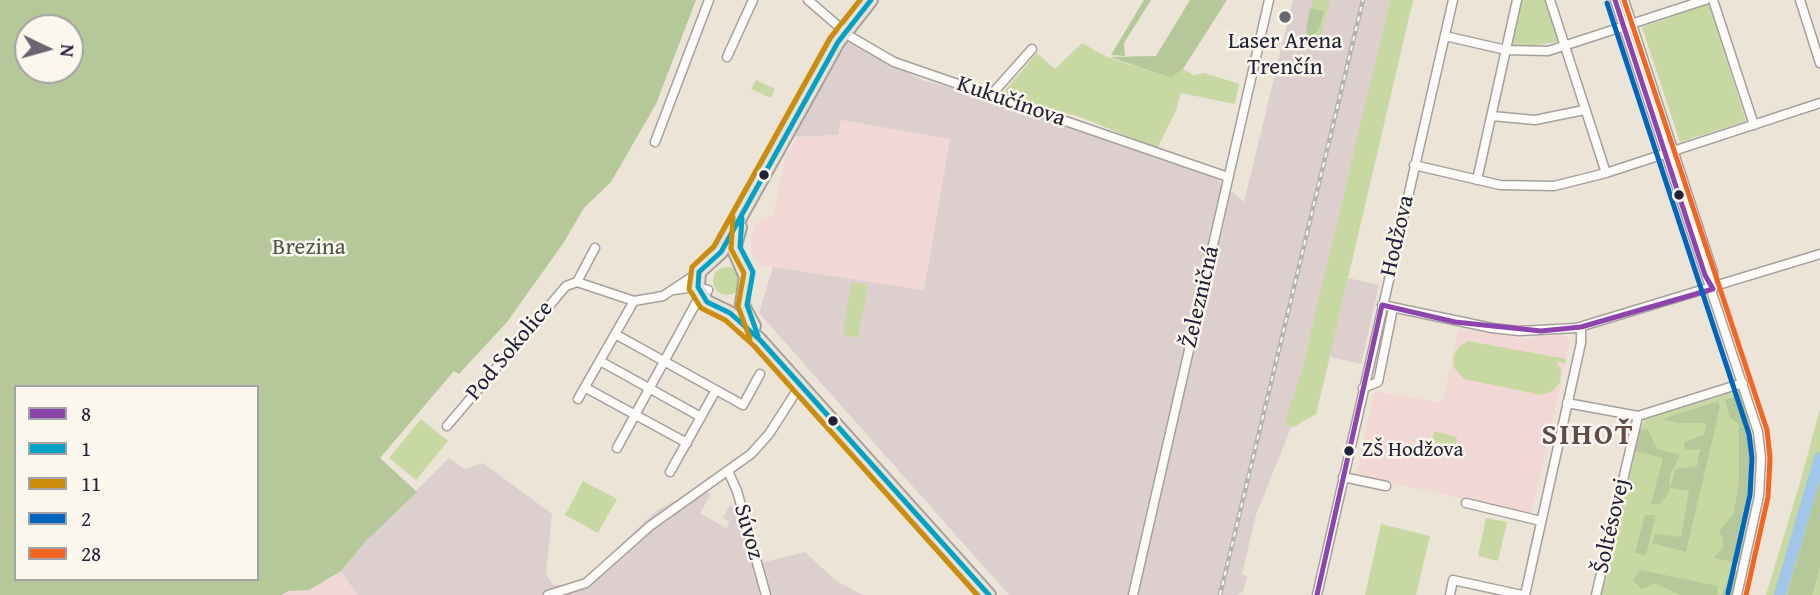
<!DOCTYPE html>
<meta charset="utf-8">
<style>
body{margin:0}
#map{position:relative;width:1820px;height:595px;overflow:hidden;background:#ece4d7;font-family:"Gentium Book Plus",serif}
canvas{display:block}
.legend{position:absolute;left:14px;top:385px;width:245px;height:196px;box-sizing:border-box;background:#fbf7ec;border:2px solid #a4a2a5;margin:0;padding:9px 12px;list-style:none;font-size:21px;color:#22223b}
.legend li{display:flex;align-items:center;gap:14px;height:35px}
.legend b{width:35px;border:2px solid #a4a2a5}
.north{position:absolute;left:14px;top:14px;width:70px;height:70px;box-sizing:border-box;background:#fbf7ec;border:2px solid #a4a2a5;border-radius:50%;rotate:95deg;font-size:19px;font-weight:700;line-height:28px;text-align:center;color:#22223b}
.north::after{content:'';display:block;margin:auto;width:24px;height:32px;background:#696672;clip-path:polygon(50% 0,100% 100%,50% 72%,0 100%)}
</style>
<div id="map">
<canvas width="1820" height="595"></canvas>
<ul class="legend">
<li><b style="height:9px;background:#8e44ad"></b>8</li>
<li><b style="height:9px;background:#02a2c7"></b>1</li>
<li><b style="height:9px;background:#cc8c0c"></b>11</li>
<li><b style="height:9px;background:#0065bd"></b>2</li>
<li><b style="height:9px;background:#f26522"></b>28</li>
</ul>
<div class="north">N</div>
</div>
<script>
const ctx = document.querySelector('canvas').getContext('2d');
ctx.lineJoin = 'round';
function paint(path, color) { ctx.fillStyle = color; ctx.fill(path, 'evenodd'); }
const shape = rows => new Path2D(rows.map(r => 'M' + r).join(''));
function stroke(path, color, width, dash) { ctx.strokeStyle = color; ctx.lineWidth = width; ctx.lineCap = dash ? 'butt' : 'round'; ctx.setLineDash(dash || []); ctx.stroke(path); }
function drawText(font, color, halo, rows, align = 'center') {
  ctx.font = font + ' "Gentium Book Plus",serif'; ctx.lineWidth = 5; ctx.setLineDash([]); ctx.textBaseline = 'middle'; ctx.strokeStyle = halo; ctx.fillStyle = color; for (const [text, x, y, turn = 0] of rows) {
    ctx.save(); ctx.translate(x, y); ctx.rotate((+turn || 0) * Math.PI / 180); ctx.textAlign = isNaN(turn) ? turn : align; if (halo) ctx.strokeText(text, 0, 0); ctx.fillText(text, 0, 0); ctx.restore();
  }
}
paint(shape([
 [841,120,950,139,924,290,759,265,751,253,751,235,756,224,773,216,785,158,797,138,838,135],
 [1459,329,1519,338,1564,335,1570,343,1531,514,1356,475,1375,391,1442,403],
 [341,571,357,595,283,595,288,590,309,590]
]), '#f2d8d5');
paint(shape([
 [1293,0,1413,0,1348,278,1379,285,1361,364,1330,357,1316,414,1292,425,1256,515,1242,574,1247,576,1243,592,1237,595,1009,595,759,313,773,267,924,290,950,139,841,120,838,135,792,137,848,42,922,80,1044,113,1213,176,1244,202],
 [449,458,464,469,483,463,552,514,546,574,553,585,571,585,583,580,656,511,696,489,711,494,700,513,726,528,730,522,723,518,730,505,738,511,745,539,748,534,761,563,805,552,836,581,863,595,357,595,341,571,366,541]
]), '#decfcf');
paint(shape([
 [1312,0,1330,0,1321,36,1307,33],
 [1390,0,1413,0,1316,414,1294,427,1284,425,1301,374],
 [1519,0,1548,0,1561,41,1529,47,1509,44],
 [1709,4,1746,121,1680,142,1642,27],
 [1082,43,1107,57,1171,78,1183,69,1193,75,1204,73,1239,84,1235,104,1181,93,1176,111,1157,149,1083,118,1002,94,1037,53,1055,69],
 [756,80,775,89,771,98,751,89],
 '713 281a14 14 0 1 1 28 0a14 14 0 1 1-28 0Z',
 [851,282,868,285,858,338,843,335],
 [1468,341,1566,359,1566,363,1557,361,1561,370,1560,382,1553,391,1542,395,1464,379,1454,368,1453,357,1459,347],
 [1739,390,1751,441,1748,504,1729,595,1601,595,1642,424,1646,419],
 [1820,409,1820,595,1766,595,1799,486],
 [421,419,448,441,416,480,389,458],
 [1434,431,1457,437,1455,447,1432,442],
 [583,481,617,499,598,533,565,515],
 [1486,518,1507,522,1498,561,1478,556],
 [1381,524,1430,536,1416,595,1365,595]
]), '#c8d8a3');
paint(shape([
 [0,0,696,0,656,104,611,182,584,208,564,242,507,322,459,374,454,371,380,458,417,492,366,541,341,571,309,590,288,591,282,595,0,595],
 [28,28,70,28,70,70,28,70],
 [16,387,257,387,257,579,16,579],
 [1144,0,1151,0,1124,43,1125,56,1111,55],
 [1190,0,1227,0,1183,69,1171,78,1110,57,1156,56],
 [1310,8,1324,11,1320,27,1313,36,1308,36,1306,30],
 [1742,394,1754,444,1753,490,1739,563,1714,558,1723,547,1723,538,1719,531,1734,513,1739,479,1739,424,1730,418,1725,400],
 [1718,401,1720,407,1686,552,1652,543,1655,534,1681,537,1689,491,1670,488,1675,469,1697,466,1700,449,1685,450,1684,442,1704,435,1706,423,1678,423,1662,419],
 [1639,429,1648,430,1657,449,1680,455,1670,475,1669,493,1660,504,1651,504,1663,458,1634,451],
 [1820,480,1820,567,1812,595,1787,595],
 [1645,515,1656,515,1646,555,1635,553],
 [1640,570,1718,586,1717,595,1680,595,1655,583,1641,589,1633,580],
 [1731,571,1739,571,1734,595,1722,595]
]), '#b5c89a');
stroke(shape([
 [1780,595,1820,458]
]), '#a1c6e9', 12);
const street = shape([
 [808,0,851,37,894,62,1228,177],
 [1550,0,1606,173],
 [1615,0,1758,432,1761,458,1759,496,1737,595],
 [1624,0,1713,272,1713,289],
 [1713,0,1754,125],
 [1800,0,1820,63],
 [1445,36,1506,50,1548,51,1705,0],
 [727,57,753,0],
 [991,95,1032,49],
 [1492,116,1535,120,1584,110],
 [655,142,709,0],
 [1414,165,1500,185,1554,186,1606,173,1820,103],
 [1477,180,1517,0],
 [577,282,595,248],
 [674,290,694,287,708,290],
 [1382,305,1492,328,1519,331,1576,328,1820,254],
 [615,334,743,405,760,374],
 [600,361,701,417],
 [586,388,687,443],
 [1363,388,1378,382,1393,308],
 [578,399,634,301],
 [1567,403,1638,416,1743,383],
 [447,426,566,286,577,282,634,301,663,296,699,272],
 [617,448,697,301],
 [728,471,737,491,766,595],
 [670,472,716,390],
 [1343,477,1386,486],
 [1466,503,1541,521],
 [548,595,586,583,650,526,751,454,769,434,801,384],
 [1133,595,1269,0],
 [1317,595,1453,0],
 [1450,595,1453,580,1522,595],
 [1525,595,1581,343,1581,327],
 [1596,595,1638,416]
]);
const primary = shape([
 [871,0,838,42,721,252,699,272,698,287,707,302,730,313,760,340,989,595],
 [740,227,734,250,746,277,742,304,754,326]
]);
stroke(street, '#a5a09c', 11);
stroke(primary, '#a5a09c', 16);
stroke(street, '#fcfbf9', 8);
stroke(primary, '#e8e1d4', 12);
const rail = shape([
 [1220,595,1363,0]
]);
stroke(rail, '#b4b3b4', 4.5);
stroke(rail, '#fbf7ec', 2, [5]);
stroke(shape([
 [1615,0,1705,275,1713,289],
 [1382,305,1455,322,1541,331,1581,327,1713,289],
 [1317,595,1382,305]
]), '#8e44ad', 5);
stroke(shape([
 [871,0,838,42,721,252,699,272,698,287,707,302,730,313,760,340,989,595],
 [742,218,740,247,753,272,747,305,758,336]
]), '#02a2c7', 5);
stroke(shape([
 [860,0,830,38,714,246,692,267,689,289,701,308,725,320,754,346,977,595],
 [733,217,731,249,744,273,738,306,750,339]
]), '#cc8c0c', 5);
stroke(shape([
 [1607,3,1749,434,1752,458,1750,495,1728,593]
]), '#0065bd', 5);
stroke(shape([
 [1624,0,1767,430,1770,458,1768,497,1746,595]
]), '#f26522', 5);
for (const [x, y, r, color] of [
 [1285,17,7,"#696672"],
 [764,175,6,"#22223b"],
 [1679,195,6,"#22223b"],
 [833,421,6,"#22223b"],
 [1349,451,6,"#22223b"]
]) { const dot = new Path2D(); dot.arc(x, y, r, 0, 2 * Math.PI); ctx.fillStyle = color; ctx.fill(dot); stroke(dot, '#fbf7ec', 2.5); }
drawText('21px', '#22223b', '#fbf7ec', [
 ["ZŠ Hodžova",1362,451]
], 'left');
drawText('23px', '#22223b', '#fbf7ec', [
 ["Laser Arena",1285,42],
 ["Trenčín",1285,68]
]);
drawText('23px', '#22223b', '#fbf7ec', [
 ["Kukučínova",1011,102,19],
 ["Hodžova",1398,236,-77],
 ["Železničná",1201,297,-77],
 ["Pod Sokolice",510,351,-50],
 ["Šoltésovej",1612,526,-77],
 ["Súvoz",748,532,74]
]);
drawText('23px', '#4b564d', '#fbf7ec', [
 ["Brezina",309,248]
]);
ctx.letterSpacing = '2px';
drawText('bold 30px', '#604b4f', '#fbf7ec', [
 ["SIHOŤ",1588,436]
]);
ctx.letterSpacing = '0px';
</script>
